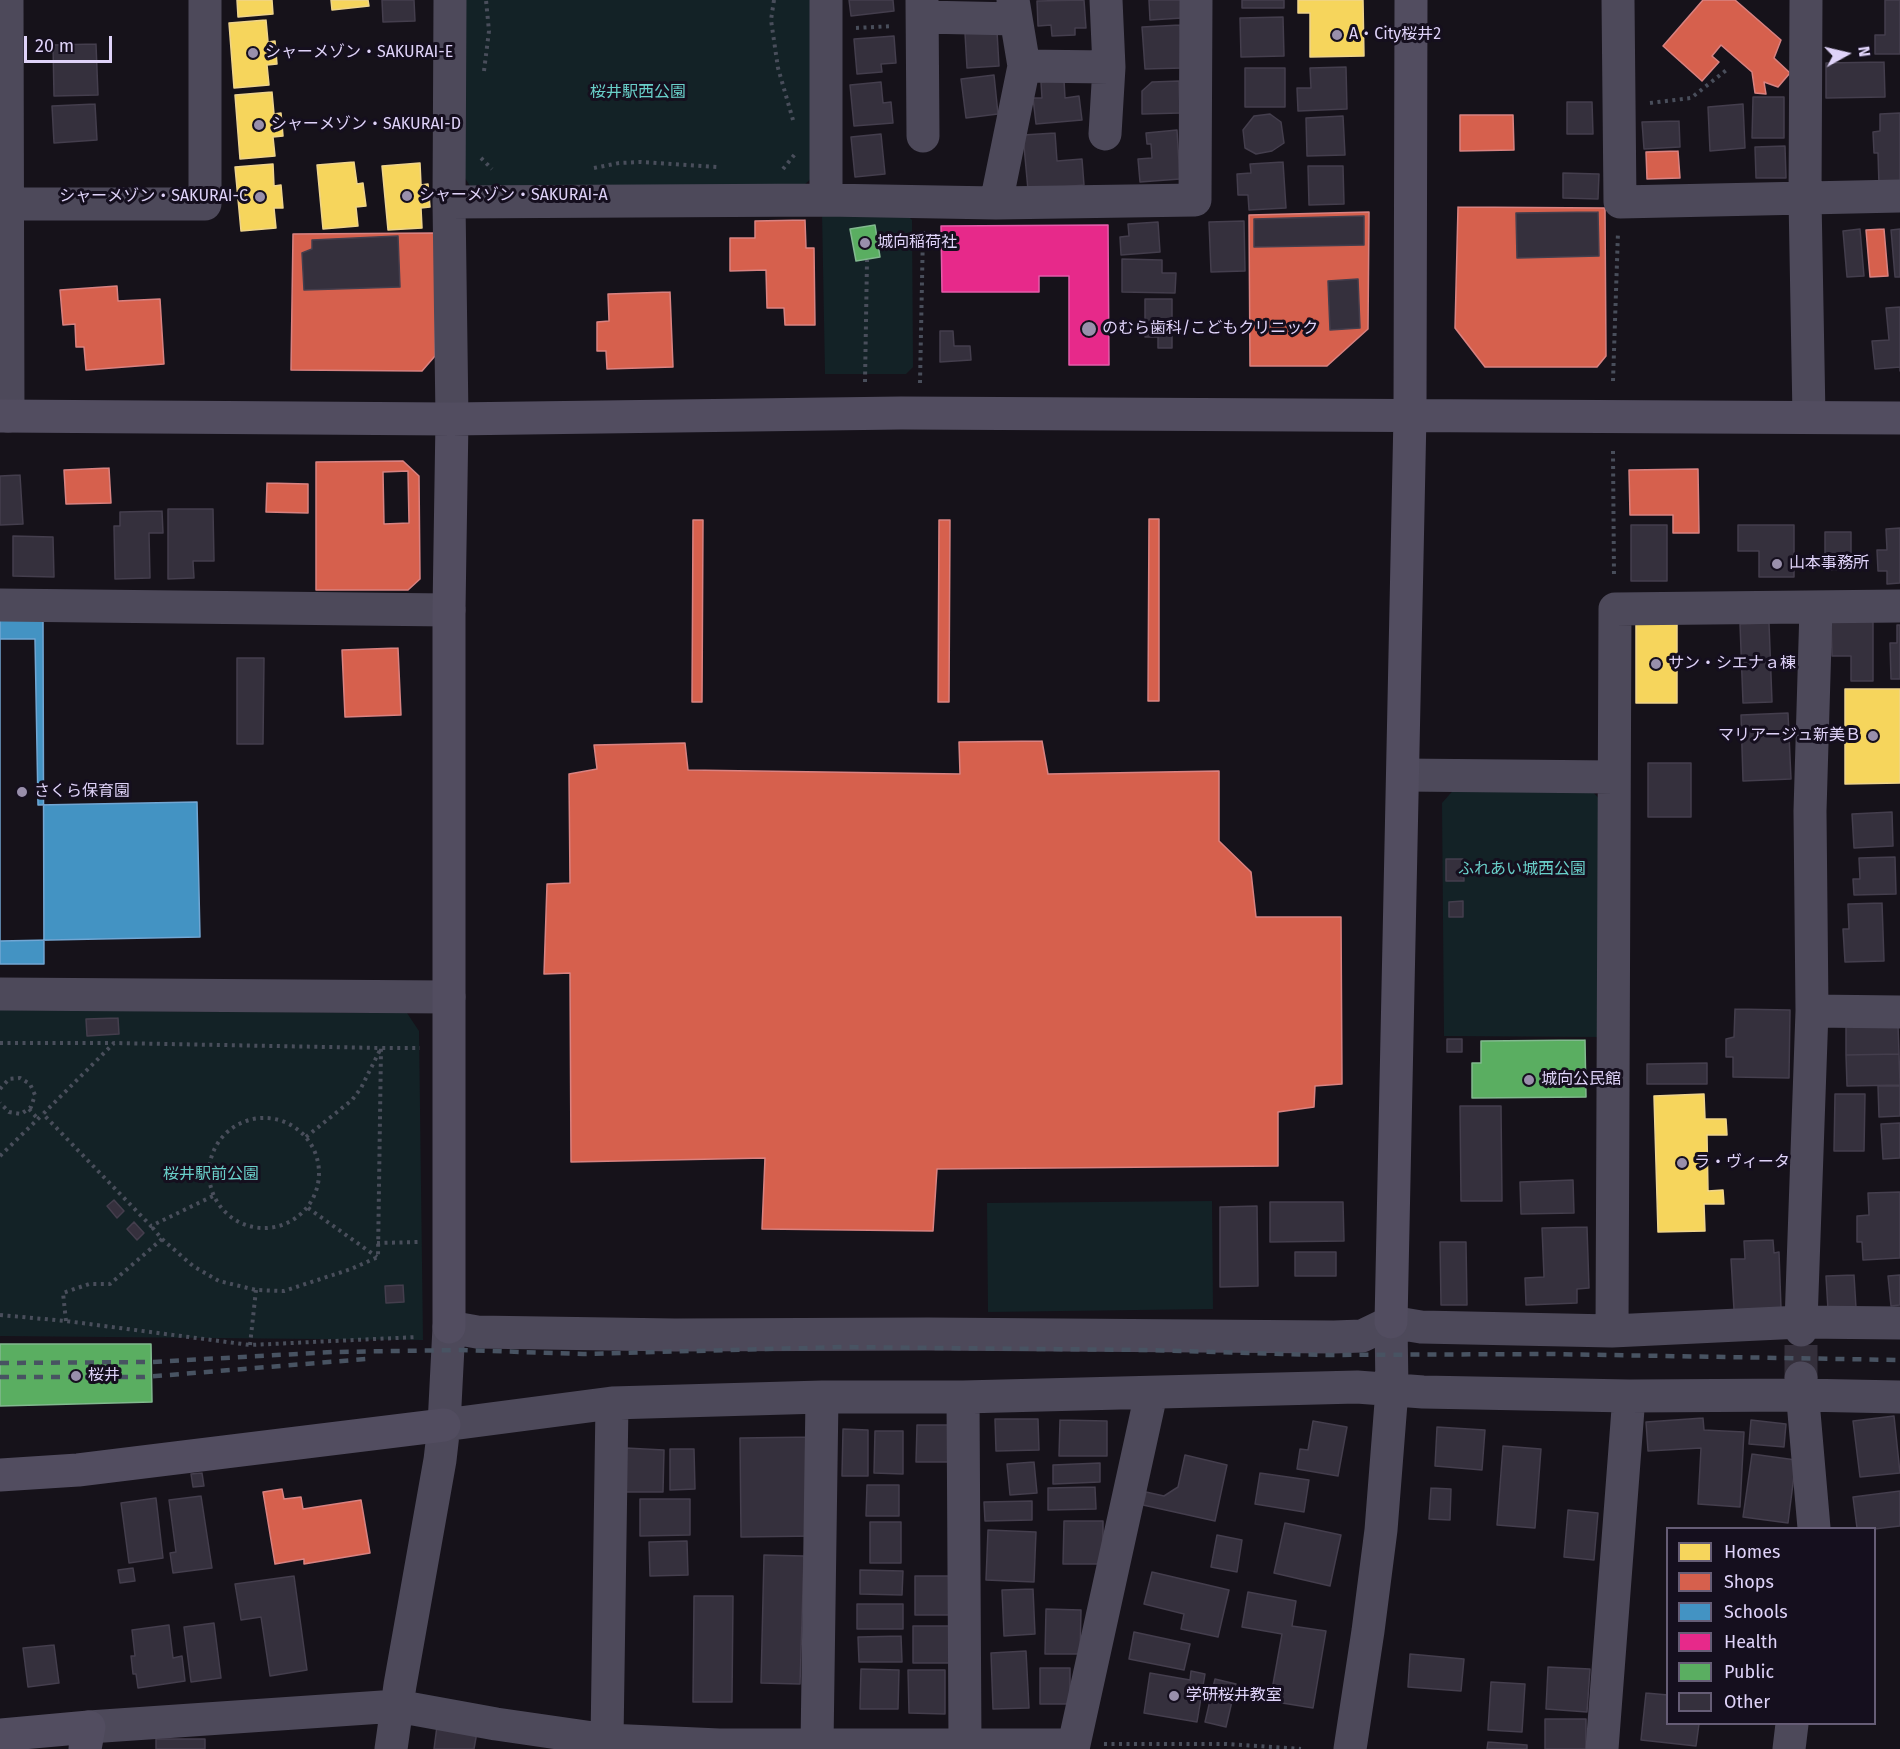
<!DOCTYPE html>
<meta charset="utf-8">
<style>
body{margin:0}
#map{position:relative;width:1900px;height:1749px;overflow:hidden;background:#16121a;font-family:"Fira Sans",sans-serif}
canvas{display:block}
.legend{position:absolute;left:1666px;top:1527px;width:210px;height:198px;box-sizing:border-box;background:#150f1e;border:2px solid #665d76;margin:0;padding:8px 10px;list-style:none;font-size:18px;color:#dfd3f9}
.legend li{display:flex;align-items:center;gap:12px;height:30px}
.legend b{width:30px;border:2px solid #665d76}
.north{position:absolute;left:1816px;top:24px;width:60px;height:60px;-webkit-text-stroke:4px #150f1e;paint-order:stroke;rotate:82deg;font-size:16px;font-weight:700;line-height:24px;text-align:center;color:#dfd3f9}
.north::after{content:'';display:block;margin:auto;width:21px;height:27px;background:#dfd3f9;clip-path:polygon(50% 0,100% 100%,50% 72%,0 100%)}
.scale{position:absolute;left:24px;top:36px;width:88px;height:27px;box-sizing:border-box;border:3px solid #dfd3f9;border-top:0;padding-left:8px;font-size:18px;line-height:21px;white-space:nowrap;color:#dfd3f9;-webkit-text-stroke:4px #150f1e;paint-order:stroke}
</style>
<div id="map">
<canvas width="1900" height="1749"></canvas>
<ul class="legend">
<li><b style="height:16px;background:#f6d55c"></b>Homes</li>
<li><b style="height:16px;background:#d6604d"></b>Shops</li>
<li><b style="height:16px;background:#4393c3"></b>Schools</li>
<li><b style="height:16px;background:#e7298a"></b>Health</li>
<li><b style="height:16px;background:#5aae61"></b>Public</li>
<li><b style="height:16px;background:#35303d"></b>Other</li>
</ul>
<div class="north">N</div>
<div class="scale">20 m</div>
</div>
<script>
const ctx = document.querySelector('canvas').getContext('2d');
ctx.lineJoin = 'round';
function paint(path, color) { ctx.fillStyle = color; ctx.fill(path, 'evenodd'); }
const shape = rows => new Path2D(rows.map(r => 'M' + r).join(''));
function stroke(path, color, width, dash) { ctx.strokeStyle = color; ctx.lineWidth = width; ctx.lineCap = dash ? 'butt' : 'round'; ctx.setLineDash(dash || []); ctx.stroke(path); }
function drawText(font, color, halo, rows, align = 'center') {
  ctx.font = font + ' "Fira Sans","Noto Sans JP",sans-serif'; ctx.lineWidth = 6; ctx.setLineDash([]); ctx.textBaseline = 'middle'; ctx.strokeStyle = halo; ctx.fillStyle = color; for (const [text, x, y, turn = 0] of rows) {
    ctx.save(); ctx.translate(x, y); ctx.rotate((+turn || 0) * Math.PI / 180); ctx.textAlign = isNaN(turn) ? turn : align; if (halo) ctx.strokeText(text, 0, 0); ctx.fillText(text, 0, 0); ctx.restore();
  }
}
paint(shape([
 [461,0,815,0,814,176,803,186,470,186,465,178],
 [822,212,905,213,912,220,913,367,906,374,825,374],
 [1457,786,1592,791,1604,804,1600,1037,1444,1036,1442,803],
 [0,1010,407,1013,419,1031,423,1340,0,1336],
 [1212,1201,1213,1309,988,1312,987,1203]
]), '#132226');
const homes = shape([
 [237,0,272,0,273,14,238,17,237,0],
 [331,0,368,0,369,6,332,10,331,0],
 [1298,0,1363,0,1364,56,1310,57,1310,13,1298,13,1298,0],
 [266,20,268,42,275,41,277,64,267,65,269,85,234,88,229,23,266,20],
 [272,92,274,114,281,113,283,136,273,137,275,156,240,159,235,95,272,92],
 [354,162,357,184,363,183,366,206,356,207,358,226,323,229,317,165,354,162],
 [420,163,421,185,428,184,430,207,421,208,422,228,388,230,382,166,420,163],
 [273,164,274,186,281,185,283,208,274,208,276,228,241,231,235,167,273,164],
 [1636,624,1677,624,1677,703,1636,703,1636,624],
 [1845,689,1900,689,1900,783,1845,784,1845,689],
 [1704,1094,1705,1119,1726,1119,1727,1135,1707,1135,1708,1191,1723,1190,1724,1204,1704,1204,1705,1231,1658,1232,1654,1096,1704,1094]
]);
paint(homes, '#f6d55c');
stroke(homes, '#efd48b', 1.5);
const shops = shape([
 [1703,0,1735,0,1781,40,1774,58,1790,73,1778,87,1764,82,1766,94,1755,93,1752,72,1721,45,1712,56,1719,62,1702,81,1663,46,1703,0],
 [1460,115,1513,115,1514,150,1460,151,1460,115],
 [1678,151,1680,178,1647,179,1646,152,1678,151],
 [1458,207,1605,208,1606,356,1597,367,1485,367,1455,328,1458,207],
 [1369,212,1368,329,1327,366,1250,366,1249,215,1369,212],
 [805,220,806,248,814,248,815,325,785,325,784,308,767,308,766,270,730,271,730,238,755,238,755,221,805,220],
 [1884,229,1888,276,1870,277,1866,230,1884,229],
 [435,233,435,356,422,371,291,370,293,234,435,233],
 [117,286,118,301,160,299,164,364,86,370,84,347,76,347,75,324,63,325,60,290,117,286],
 [670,292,673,367,607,369,606,351,597,351,597,322,609,321,608,294,670,292],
 [403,461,419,476,420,579,408,590,316,590,316,462,403,461],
 [109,468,111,503,66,504,64,470,109,468],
 [1698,469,1699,533,1673,533,1673,515,1630,515,1629,470,1698,469],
 [408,471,409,523,384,524,383,472,408,471],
 [267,483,308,484,308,513,266,512,267,483],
 [1149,519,1159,519,1159,701,1148,701,1149,519],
 [693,520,703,520,702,702,692,702,693,520],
 [939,520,950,520,949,702,938,702,939,520],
 [398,648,401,715,345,717,342,650,398,648],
 [1042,741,1048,774,1219,771,1219,841,1251,872,1256,917,1341,917,1342,1084,1315,1086,1314,1107,1278,1112,1278,1166,937,1169,933,1231,762,1229,765,1158,571,1162,570,973,544,974,547,884,570,883,569,774,597,769,594,745,685,743,688,770,960,774,959,742,1042,741],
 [282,1489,284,1499,301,1497,303,1509,361,1500,370,1553,304,1564,304,1559,275,1564,263,1492,282,1489]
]);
paint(shops, '#d6604d');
stroke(shops, '#d98281', 1.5);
const schools = shape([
 [0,619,43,619,44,964,0,964,0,619],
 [0,639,35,639,38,805,197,802,200,937,0,941,0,639]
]);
paint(schools, '#4393c3');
stroke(schools, '#72a6d3', 1.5);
const health = shape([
 [1108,225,1109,365,1069,365,1069,276,1039,276,1039,292,942,292,941,226,1108,225]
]);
paint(health, '#e7298a');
stroke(health, '#e55cab', 1.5);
const public = shape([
 [875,225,880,257,856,261,850,229,875,225],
 [1585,1040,1586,1097,1472,1098,1472,1063,1481,1063,1481,1041,1585,1040],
 [0,1344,151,1344,152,1402,0,1406,0,1344]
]);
paint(public, '#5aae61');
stroke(public, '#82b98f', 1.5);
const building = shape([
 [382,0,414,0,415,21,383,22,382,0],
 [849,0,893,0,894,11,851,16,849,0],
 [1084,0,1086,28,1075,28,1075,35,1052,36,1051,25,1038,26,1037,1,1084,0],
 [1149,0,1181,0,1182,18,1150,20,1149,0],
 [1242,0,1284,0,1284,8,1242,8,1242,0],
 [1885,0,1900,0,1900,54,1875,54,1875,35,1885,35,1885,0],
 [1283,17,1284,56,1241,57,1240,18,1283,17],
 [1180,25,1183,68,1145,69,1142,27,1180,25],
 [997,31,999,66,967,68,965,33,997,31],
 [894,36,896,63,881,64,882,72,857,74,854,39,894,36],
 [96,44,98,95,54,96,53,45,96,44],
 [1884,62,1885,97,1826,98,1826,63,1884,62],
 [1346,67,1347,109,1298,111,1297,88,1311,88,1310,68,1346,67],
 [1245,68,1285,68,1285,107,1245,107,1245,68],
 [994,75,998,114,966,118,961,79,994,75],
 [1064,80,1065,98,1079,96,1082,120,1036,124,1033,98,1042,98,1041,82,1064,80],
 [1179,81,1180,113,1142,114,1142,91,1152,82,1179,81],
 [881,82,883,103,891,102,893,123,854,126,850,85,881,82],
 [1753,97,1784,97,1784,138,1752,138,1753,97],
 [1567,102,1592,102,1593,134,1567,134,1567,102],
 [95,104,97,140,54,143,52,106,95,104],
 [1743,104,1745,148,1710,151,1708,107,1743,104],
 [1900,113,1900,184,1879,185,1878,153,1874,153,1873,132,1880,131,1880,114,1900,113],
 [1270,114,1281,122,1284,143,1272,151,1256,154,1245,148,1243,130,1254,116,1270,114],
 [1343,116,1345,155,1307,156,1306,118,1343,116],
 [1679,121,1680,147,1644,149,1642,122,1679,121],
 [1177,130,1180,179,1140,182,1138,159,1152,158,1151,144,1147,144,1146,133,1177,130],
 [1055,133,1057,161,1082,159,1084,185,1028,190,1023,135,1055,133],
 [881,134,885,174,855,177,851,137,881,134],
 [1785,146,1786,178,1756,178,1755,147,1785,146],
 [1283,162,1286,208,1249,210,1248,195,1238,195,1237,174,1251,173,1250,164,1283,162],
 [1308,166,1343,166,1344,204,1309,205,1308,166],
 [1563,173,1599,174,1598,199,1563,198,1563,173],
 [1598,212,1599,256,1517,258,1516,213,1598,212],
 [1364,216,1364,245,1254,247,1254,219,1364,216],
 [1244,221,1245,271,1211,272,1209,222,1244,221],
 [1158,222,1160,252,1121,255,1120,237,1129,236,1128,224,1158,222],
 [1860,229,1864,276,1847,277,1843,231,1860,229],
 [1900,229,1900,277,1895,277,1891,230,1900,229],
 [398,236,400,287,304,290,302,253,312,249,312,240,398,236],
 [1122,259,1162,260,1162,273,1176,273,1175,293,1122,292,1122,259],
 [1358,279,1360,328,1330,330,1328,281,1358,279],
 [1145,299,1172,299,1172,348,1158,348,1158,337,1145,337,1145,299],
 [1900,307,1900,371,1900,367,1875,369,1872,341,1889,340,1886,308,1900,307],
 [940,331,953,331,954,346,970,346,971,360,940,362,940,331],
 [20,475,23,524,0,525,0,476,20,475],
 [168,509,213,509,214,561,193,561,194,578,168,579,168,509],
 [162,511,163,533,149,533,150,578,115,579,114,526,120,526,120,512,162,511],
 [1631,525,1667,525,1667,581,1631,581,1631,525],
 [1738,525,1794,525,1794,577,1759,577,1759,551,1738,551,1738,525],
 [1900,528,1900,583,1887,584,1887,571,1878,571,1877,550,1887,550,1886,529,1900,528],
 [1825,532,1851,532,1851,569,1825,570,1825,532],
 [13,536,53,537,54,577,13,576,13,536],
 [1831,620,1873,620,1873,681,1851,681,1851,656,1832,656,1831,620],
 [1769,623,1772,702,1743,703,1740,624,1769,623],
 [1897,625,1900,625,1900,679,1891,679,1890,643,1897,643,1897,625],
 [237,658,264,658,263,744,237,744,237,658],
 [1788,713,1791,779,1743,781,1741,715,1788,713],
 [1648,763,1691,763,1691,817,1648,817,1648,763],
 [1892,812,1893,846,1854,848,1852,814,1892,812],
 [1895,857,1896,894,1854,895,1853,879,1860,879,1859,858,1895,857],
 [1446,859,1463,859,1464,881,1446,881,1446,859],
 [1463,901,1463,917,1449,917,1449,902,1463,901],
 [1882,903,1884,961,1845,962,1843,929,1849,929,1848,904,1882,903],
 [1735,1009,1790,1010,1789,1078,1733,1077,1733,1057,1726,1057,1726,1039,1734,1037,1735,1009],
 [118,1018,119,1034,87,1036,86,1019,118,1018],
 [1898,1024,1899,1054,1846,1055,1846,1025,1898,1024],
 [1447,1039,1462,1039,1462,1052,1447,1052,1447,1039],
 [1899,1054,1900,1085,1847,1086,1846,1055,1899,1054],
 [1707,1063,1707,1084,1647,1084,1647,1064,1707,1063],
 [1878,1086,1900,1086,1900,1116,1879,1117,1878,1086],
 [1835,1094,1865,1094,1864,1151,1834,1151,1835,1094],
 [1460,1106,1501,1106,1502,1201,1461,1201,1460,1106],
 [1900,1123,1900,1158,1883,1159,1881,1124,1900,1123],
 [1573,1180,1574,1213,1521,1214,1520,1182,1573,1180],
 [1900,1192,1900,1258,1863,1260,1862,1242,1857,1242,1857,1216,1869,1215,1868,1193,1900,1192],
 [114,1200,124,1211,117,1218,107,1206,114,1200],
 [1270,1202,1343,1202,1344,1241,1270,1242,1270,1202],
 [1257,1206,1258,1286,1220,1287,1220,1207,1257,1206],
 [134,1222,144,1233,137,1240,127,1229,134,1222],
 [1587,1227,1589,1288,1577,1289,1577,1303,1526,1305,1525,1278,1544,1277,1542,1228,1587,1227],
 [1773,1240,1774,1253,1779,1252,1781,1308,1734,1310,1731,1259,1745,1259,1744,1241,1773,1240],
 [1440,1242,1466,1242,1467,1305,1441,1305,1440,1242],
 [1295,1252,1336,1252,1336,1276,1295,1276,1295,1252],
 [1854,1275,1856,1308,1828,1310,1826,1276,1854,1275],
 [1900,1275,1900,1305,1891,1306,1888,1276,1900,1275],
 [403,1285,404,1302,386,1303,385,1286,403,1285],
 [1894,1416,1900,1473,1860,1477,1853,1421,1894,1416],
 [1703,1418,1704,1430,1744,1432,1740,1507,1698,1504,1701,1448,1648,1451,1646,1422,1703,1418],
 [995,1419,1038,1419,1039,1450,996,1451,995,1419],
 [1060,1420,1107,1421,1107,1456,1059,1456,1060,1420],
 [1751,1420,1786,1424,1784,1447,1749,1444,1751,1420],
 [1313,1421,1347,1427,1338,1476,1297,1469,1300,1449,1308,1450,1313,1421],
 [917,1425,955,1425,955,1462,916,1462,917,1425],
 [1437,1427,1485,1430,1482,1470,1435,1466,1437,1427],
 [843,1429,868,1430,868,1476,842,1476,843,1429],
 [875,1431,903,1431,903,1474,874,1473,875,1431],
 [814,1437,816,1536,741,1537,740,1438,814,1437],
 [1503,1446,1541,1449,1535,1528,1497,1525,1503,1446],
 [626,1448,664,1450,663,1492,625,1492,626,1448],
 [670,1449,694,1449,695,1489,670,1490,670,1449],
 [1752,1454,1796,1460,1788,1523,1743,1517,1752,1454],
 [1185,1455,1227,1465,1215,1521,1143,1505,1146,1492,1164,1496,1178,1487,1185,1455],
 [1034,1462,1037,1493,1010,1495,1007,1464,1034,1462],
 [1100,1463,1100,1482,1053,1484,1053,1465,1100,1463],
 [202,1473,204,1486,193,1487,191,1474,202,1473],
 [1260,1473,1309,1480,1304,1512,1255,1504,1260,1473],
 [867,1485,899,1485,899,1516,866,1516,867,1485],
 [1095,1487,1096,1509,1048,1510,1048,1488,1095,1487],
 [1431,1488,1451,1489,1450,1520,1429,1519,1431,1488],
 [1900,1491,1900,1526,1874,1529,1857,1528,1853,1497,1900,1491],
 [201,1496,212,1568,173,1573,170,1553,176,1552,169,1500,201,1496],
 [156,1498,163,1558,129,1563,121,1503,156,1498],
 [640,1499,690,1499,690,1535,640,1536,640,1499],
 [1032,1501,1032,1520,985,1521,984,1502,1032,1501],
 [1568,1510,1598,1513,1594,1560,1564,1557,1568,1510],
 [1064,1521,1103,1521,1103,1564,1063,1564,1064,1521],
 [870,1522,901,1522,901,1563,870,1563,870,1522],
 [1285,1523,1341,1535,1330,1586,1274,1573,1285,1523],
 [988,1530,1036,1532,1034,1582,986,1580,988,1530],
 [1217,1535,1242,1540,1237,1572,1211,1567,1217,1535],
 [687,1541,688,1575,650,1576,649,1542,687,1541],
 [764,1555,804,1556,800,1684,761,1683,764,1555],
 [133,1568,135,1581,120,1583,118,1570,133,1568],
 [860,1570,903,1571,902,1595,860,1594,860,1570],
 [1152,1572,1229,1590,1218,1637,1181,1629,1184,1614,1144,1604,1152,1572],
 [294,1576,307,1670,270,1676,261,1617,241,1620,235,1584,294,1576],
 [915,1576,952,1576,952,1615,915,1615,915,1576],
 [1033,1589,1035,1634,1004,1636,1002,1590,1033,1589],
 [1248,1592,1296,1601,1292,1626,1326,1631,1313,1708,1270,1701,1282,1634,1242,1627,1248,1592],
 [694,1596,733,1596,732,1702,693,1702,694,1596],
 [857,1604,903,1604,903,1629,857,1629,857,1604],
 [1046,1609,1081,1610,1080,1654,1045,1654,1046,1609],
 [214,1623,221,1678,191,1682,184,1627,214,1623],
 [169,1625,173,1658,182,1656,185,1681,138,1688,136,1674,133,1674,131,1656,135,1656,132,1630,169,1625],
 [913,1626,950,1626,950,1663,913,1663,913,1626],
 [1134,1632,1190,1644,1184,1670,1129,1659,1134,1632],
 [901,1636,902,1662,859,1662,858,1637,901,1636],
 [54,1645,59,1683,28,1687,23,1648,54,1645],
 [1026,1651,1029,1708,993,1709,991,1653,1026,1651],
 [1410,1654,1464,1659,1461,1691,1408,1687,1410,1654],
 [1548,1667,1590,1669,1587,1712,1546,1709,1548,1667],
 [1040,1668,1070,1668,1070,1704,1040,1704,1040,1668],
 [861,1669,899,1670,898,1709,860,1709,861,1669],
 [908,1670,945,1670,945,1714,909,1713,908,1670],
 [1191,1671,1205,1674,1197,1722,1144,1713,1150,1673,1190,1680,1191,1671],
 [1215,1679,1236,1684,1226,1727,1205,1722,1215,1679],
 [1491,1682,1525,1684,1522,1732,1488,1730,1491,1682],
 [1646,1693,1668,1695,1668,1724,1699,1724,1696,1746,1641,1740,1646,1693],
 [1545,1719,1586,1719,1586,1749,1545,1749,1545,1719],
 [437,1726,477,1732,474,1749,434,1749,437,1726],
 [156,1739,205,1739,205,1749,156,1749,156,1739],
 [1488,1742,1527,1745,1527,1749,1487,1749,1488,1742]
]);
paint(building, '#35303d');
stroke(building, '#443e4d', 1.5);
stroke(shape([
 [1801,1378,1801,1330]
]), '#342f3b', 33, [33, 16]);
stroke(shape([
 [774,0,771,20,778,68,793,120],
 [856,28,893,26],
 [484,71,489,31,486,0],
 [1650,103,1691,98,1729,68],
 [481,158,492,169],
 [594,168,619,163,641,162,718,167],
 [783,169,795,154],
 [1613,381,1618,232],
 [865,382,867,260],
 [920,383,923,231],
 [1613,451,1614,578],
 [0,1043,113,1043],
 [0,1089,9,1079,20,1078,30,1084,35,1095,31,1107,21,1114,9,1112,0,1103],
 [29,1109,38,1119],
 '209 1173a55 55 0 1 1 110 0a55 55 0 1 1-110 0Z',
 [306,1137,352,1100,361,1088,381,1048,420,1048],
 [0,1156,43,1114],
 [308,1208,377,1257],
 [162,1239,193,1266,219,1281,256,1290,284,1291,351,1269,378,1257,381,1048,114,1043,43,1114,151,1226,213,1196],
 [377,1243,418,1242],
 [0,1315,66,1321,250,1345,417,1337],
 [66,1321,63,1293,89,1284,110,1284,162,1239,151,1226],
 [250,1345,256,1290],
 [1104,1744,1226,1744,1301,1749]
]), '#494e5b', 4, [3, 4.5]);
stroke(shape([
 [7,0,8,416],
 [450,0,449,202,452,419],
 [922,0,923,136],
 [1618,0,1620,202,1900,196],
 [1806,0,1805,198,1809,417],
 [923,17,1016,19],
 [1024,66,1109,67],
 [1105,134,1109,67,1106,0],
 [826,200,826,0],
 [449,202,826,200,996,203,1195,200,1196,0],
 [996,203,1024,66,1013,0],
 [0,204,205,204,205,0],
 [0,605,449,610],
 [1403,775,1614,777],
 [0,994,449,997],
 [1812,1011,1900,1012],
 [1801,1330,1801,1322,1900,1323],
 [1612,1331,1615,609,1900,606],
 [1801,1378,1814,1528],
 [963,1397,965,1743],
 [444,1425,449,1327,477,1332,675,1335,928,1334,1334,1337,1362,1336,1391,1322,1421,1327,1612,1331,1801,1322,1812,1011,1810,811,1816,608],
 [89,1727,397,1706,496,1724,607,1740,719,1745,1073,1745],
 [817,1745,822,1397],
 [391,1749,400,1685,440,1460,444,1425,612,1403,822,1397,963,1397,1357,1387,1423,1392,1629,1396,1801,1395,1900,1397],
 [605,1749,607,1740,612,1403],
 [1073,1749,1151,1394],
 [1350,1749,1368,1631,1381,1530,1392,1390,1391,1322],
 [1602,1749,1629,1396],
 [1789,1749,1792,1724]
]), '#4d495a', 33);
stroke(shape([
 [0,416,452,419,901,413,1900,418],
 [1391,1322,1410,415,1411,0],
 [449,1327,449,610,452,419],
 [0,1475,78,1470,444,1425],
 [0,1735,89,1727,85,1749]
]), '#524d60', 33);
stroke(shape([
 [0,1363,151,1362,333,1352,461,1350,583,1354,840,1347,1144,1350,1322,1355,1550,1354,1900,1360],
 [0,1377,144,1377,366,1359]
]), '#485362', 4.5, [9, 8]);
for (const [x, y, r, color] of [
 [1337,35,6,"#998fab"],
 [253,53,6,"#998fab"],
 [259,125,6,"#998fab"],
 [407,196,6,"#998fab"],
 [260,197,6,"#998fab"],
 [865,243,6,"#998fab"],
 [1089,329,8,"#998fab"],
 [1777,564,6,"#998fab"],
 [1656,664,6,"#998fab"],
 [1873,736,6,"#998fab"],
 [22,792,6,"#998fab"],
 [1529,1080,6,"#998fab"],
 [1682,1163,6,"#998fab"],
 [76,1376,6,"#998fab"],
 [1174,1696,6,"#998fab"]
]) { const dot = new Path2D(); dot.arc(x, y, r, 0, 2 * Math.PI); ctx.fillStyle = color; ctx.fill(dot); stroke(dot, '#150f1e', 2); }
drawText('16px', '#dfd3f9', '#150f1e', [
 ["A・City桜井2",1349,35],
 ["シャーメゾン・SAKURAI-E",265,53],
 ["シャーメゾン・SAKURAI-D",271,125],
 ["シャーメゾン・SAKURAI-A",419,196],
 ["シャーメゾン・SAKURAI-C",248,197,"right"],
 ["城向稲荷社",877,243],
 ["のむら歯科/こどもクリニック",1102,329],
 ["山本事務所",1789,564],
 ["サン・シエナａ棟",1668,664],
 ["マリアージュ新美Ｂ",1861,736,"right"],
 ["さくら保育園",34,792],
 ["城向公民館",1541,1080],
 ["ラ・ヴィータ",1694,1163],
 ["桜井",88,1376],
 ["学研桜井教室",1186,1696]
], 'left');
drawText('16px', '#69cfc9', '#150f1e', [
 ["桜井駅西公園",638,93],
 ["ふれあい城西公園",1522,870],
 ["桜井駅前公園",211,1175]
]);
</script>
